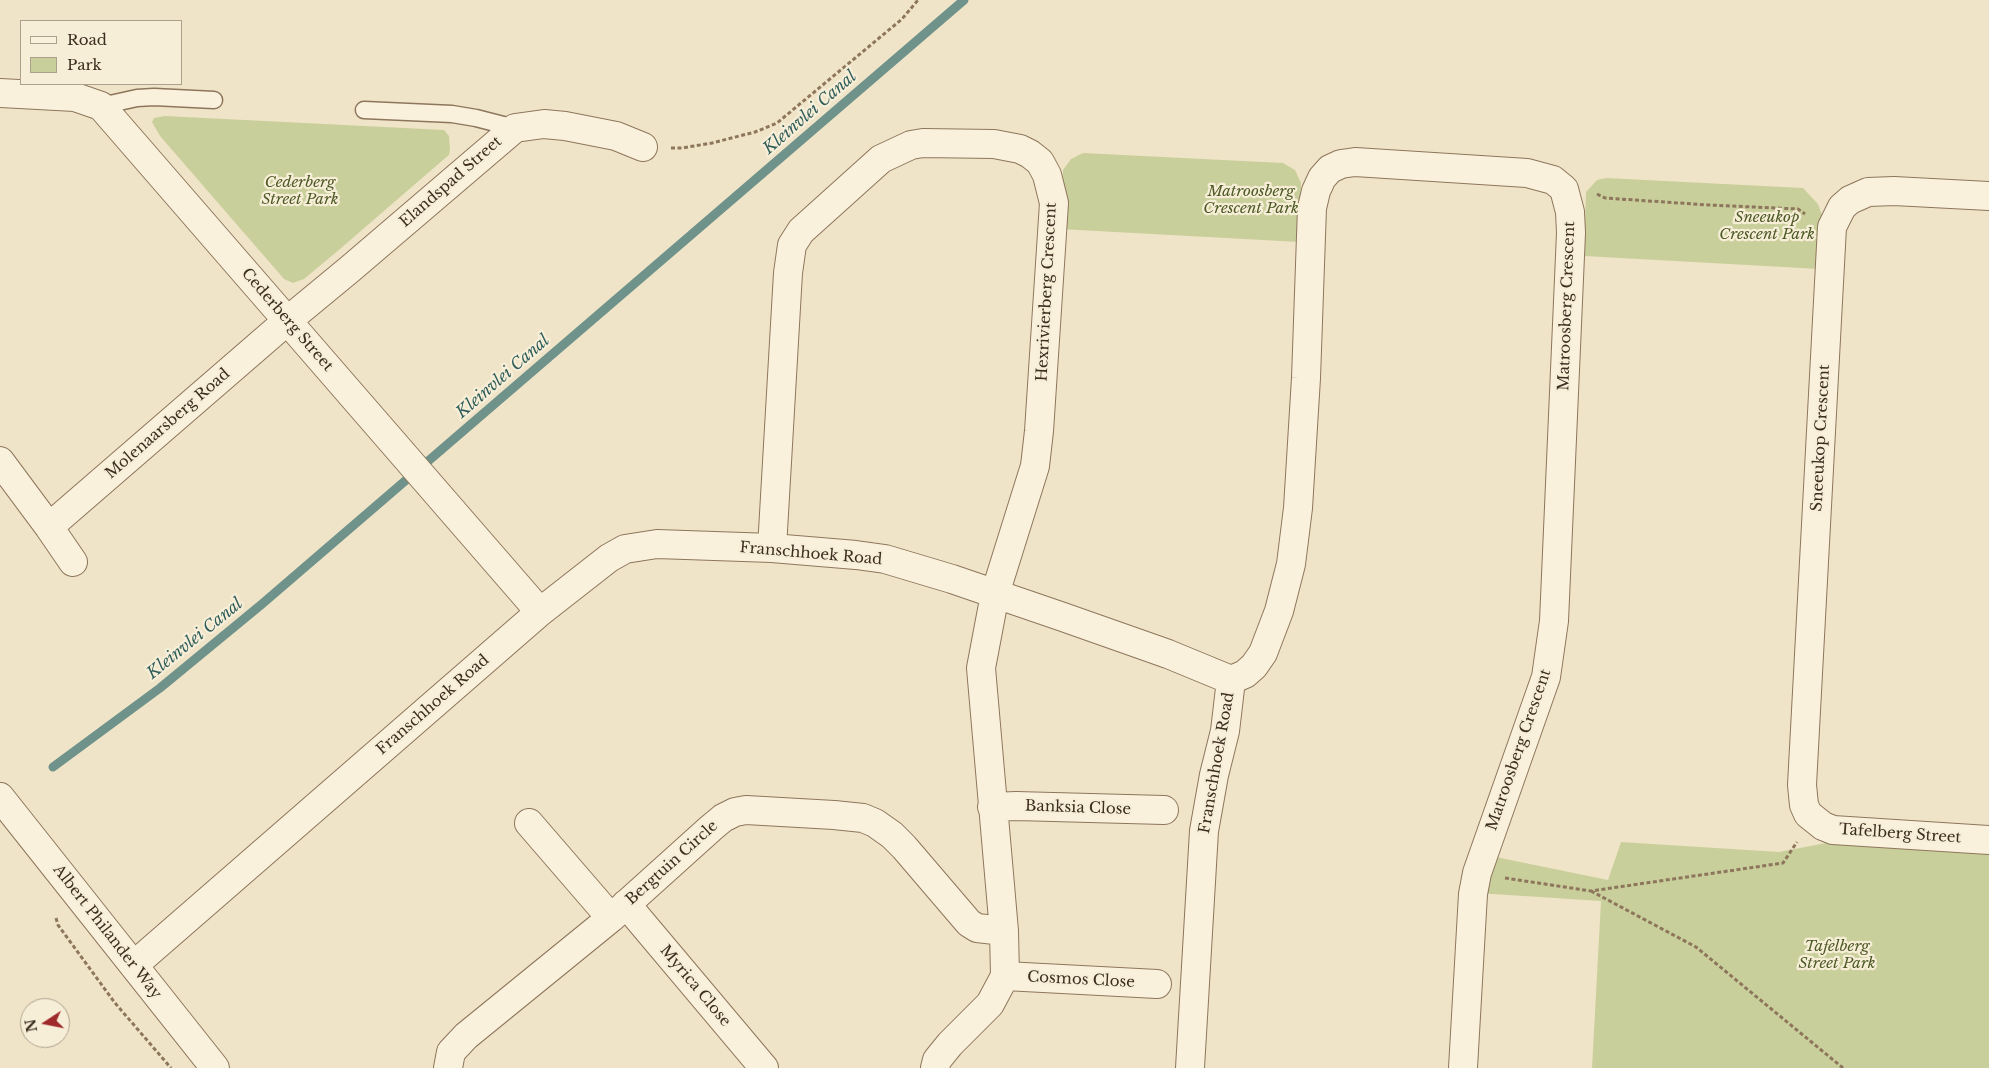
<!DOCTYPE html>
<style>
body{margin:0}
#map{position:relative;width:1989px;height:1068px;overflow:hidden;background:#f0e4c8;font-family:"Libre Baskerville",serif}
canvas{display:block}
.legend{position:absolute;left:20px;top:20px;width:162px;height:65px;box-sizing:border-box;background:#f7eed8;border:1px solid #ada18e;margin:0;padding:6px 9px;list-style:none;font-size:15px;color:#3d2e20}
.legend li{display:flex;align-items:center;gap:10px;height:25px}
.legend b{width:25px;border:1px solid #ada18e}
.north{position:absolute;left:20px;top:998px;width:50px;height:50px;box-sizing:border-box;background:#f7eed8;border:1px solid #ada18e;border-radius:50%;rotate:259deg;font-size:14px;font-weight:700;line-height:20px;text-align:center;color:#3d2e20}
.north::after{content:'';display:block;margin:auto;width:18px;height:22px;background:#9e2a2b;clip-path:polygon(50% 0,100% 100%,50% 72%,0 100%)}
</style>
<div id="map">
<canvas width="1989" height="1068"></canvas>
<ul class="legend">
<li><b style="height:6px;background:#faf1dc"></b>Road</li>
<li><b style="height:14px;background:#c9cf9b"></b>Park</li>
</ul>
<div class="north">N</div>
</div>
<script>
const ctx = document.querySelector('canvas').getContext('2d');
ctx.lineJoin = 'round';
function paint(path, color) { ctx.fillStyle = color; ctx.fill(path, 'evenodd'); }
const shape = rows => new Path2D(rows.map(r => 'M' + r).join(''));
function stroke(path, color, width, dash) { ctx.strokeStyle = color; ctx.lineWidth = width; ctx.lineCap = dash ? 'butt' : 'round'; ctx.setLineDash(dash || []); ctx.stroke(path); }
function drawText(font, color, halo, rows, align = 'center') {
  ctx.font = font + ' "Libre Baskerville",serif'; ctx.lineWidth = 4.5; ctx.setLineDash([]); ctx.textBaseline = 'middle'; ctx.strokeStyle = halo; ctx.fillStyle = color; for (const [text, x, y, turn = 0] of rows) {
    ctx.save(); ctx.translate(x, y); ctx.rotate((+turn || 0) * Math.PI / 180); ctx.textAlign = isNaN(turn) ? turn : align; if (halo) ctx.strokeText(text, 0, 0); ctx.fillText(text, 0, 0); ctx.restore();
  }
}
paint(shape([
 [165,116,444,130,449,136,450,150,449,155,443,160,340,249,304,279,293,283,284,279,160,136,152,122,154,118],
 [1083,153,1283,163,1295,170,1301,183,1299,242,1060,229,1063,170,1071,159],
 [1606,178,1803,188,1818,204,1822,215,1819,269,1584,256,1586,192,1597,180],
 [1621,842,1779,852,1831,842,1989,851,1989,1068,1592,1068,1601,901,1477,893,1486,855,1608,880]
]), '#c9cf9b');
stroke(shape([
 [53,767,160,688,262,604,964,0]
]), '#6f938a', 9);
const service = shape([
 [101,106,137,98,154,97,214,100],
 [364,110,452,114,476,118,515,128]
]);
const minor = shape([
 [0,93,75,97,101,106,540,612],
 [1989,196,1894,191,1868,192,1850,200,1842,207,1832,227,1802,785,1804,805,1808,814,1823,826,1833,830,1989,840],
 [0,461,49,527,287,321,350,269,515,128,544,124,565,126,616,136,643,147],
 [49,527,73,562],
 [772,548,788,273,792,245,801,231,881,159,911,145,923,143,994,144,1020,149,1030,154,1040,162,1047,175,1054,203,1039,431,1035,466,995,594,981,668,1004,931,1005,976,990,1004,950,1044,937,1060,935,1068],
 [1231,680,1245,674,1254,666,1263,653,1279,611,1291,564,1298,508,1306,378,1312,208,1316,191,1322,178,1330,169,1341,164,1355,162,1527,173,1553,180,1564,189,1570,212,1571,233,1554,621,1546,677,1477,873,1473,894,1463,1068],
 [992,807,1016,806,1164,810],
 [529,823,611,918],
 [626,904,764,1068],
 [134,965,540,612,609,558,625,549,657,544,772,548,856,555,885,559,952,579,1063,617,1168,654,1231,680],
 [1005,976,1157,984],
 [448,1068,451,1052,466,1036,611,918,711,828,723,818,735,812,746,810,834,815,863,818,875,823,892,835,904,847,969,923,977,928,1004,931],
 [1190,1068,1204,831,1214,775,1225,731,1231,680]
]);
const tertiary = shape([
 [0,797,215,1068]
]);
stroke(service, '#8d765c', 19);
stroke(minor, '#8d765c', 30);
stroke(tertiary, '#8d765c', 30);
stroke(shape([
 [671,148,682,148,712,143,755,132,777,123,902,19,918,0],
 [1597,194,1605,198,1709,205,1798,209,1805,214],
 [1505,878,1591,891,1783,863,1797,842],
 [1591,891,1696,947,1843,1068],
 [56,918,58,925,115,1003,171,1068]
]), '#8d765c', 3, [4, 2.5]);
stroke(service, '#faf1dc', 16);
stroke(minor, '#faf1dc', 28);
stroke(tertiary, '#faf1dc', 28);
drawText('15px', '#3d2e20', '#f7eed8', [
 ["Elandspad Street",451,182,-41],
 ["Hexrivierberg Crescent",1047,292,-87],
 ["Matroosberg Crescent",1567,306,-88],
 ["Cederberg Street",287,320,49],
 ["Molenaarsberg Road",168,424,-41],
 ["Sneeukop Crescent",1821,438,-87],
 ["Franschhoek Road",811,554,5],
 ["Franschhoek Road",433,705,-41],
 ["Matroosberg Crescent",1519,750,-71],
 ["Franschhoek Road",1217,763,-80],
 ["Banksia Close",1078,808,2],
 ["Tafelberg Street",1900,834,4],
 ["Bergtuin Circle",672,863,-42],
 ["Albert Philander Way",107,932,52],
 ["Cosmos Close",1081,980,3],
 ["Myrica Close",695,986,50]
]);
drawText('italic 15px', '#4d5a26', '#f7eed8', [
 ["Cederberg",300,183],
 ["Street Park",300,200],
 ["Matroosberg",1251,192],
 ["Crescent Park",1251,209],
 ["Sneeukop",1767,218],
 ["Crescent Park",1767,235],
 ["Tafelberg",1837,947],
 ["Street Park",1837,964]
]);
drawText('italic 16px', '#2f5d5a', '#f7eed8', [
 ["Kleinvlei Canal",810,113,-41],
 ["Kleinvlei Canal",503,377,-41],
 ["Kleinvlei Canal",195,639,-39]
]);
</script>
